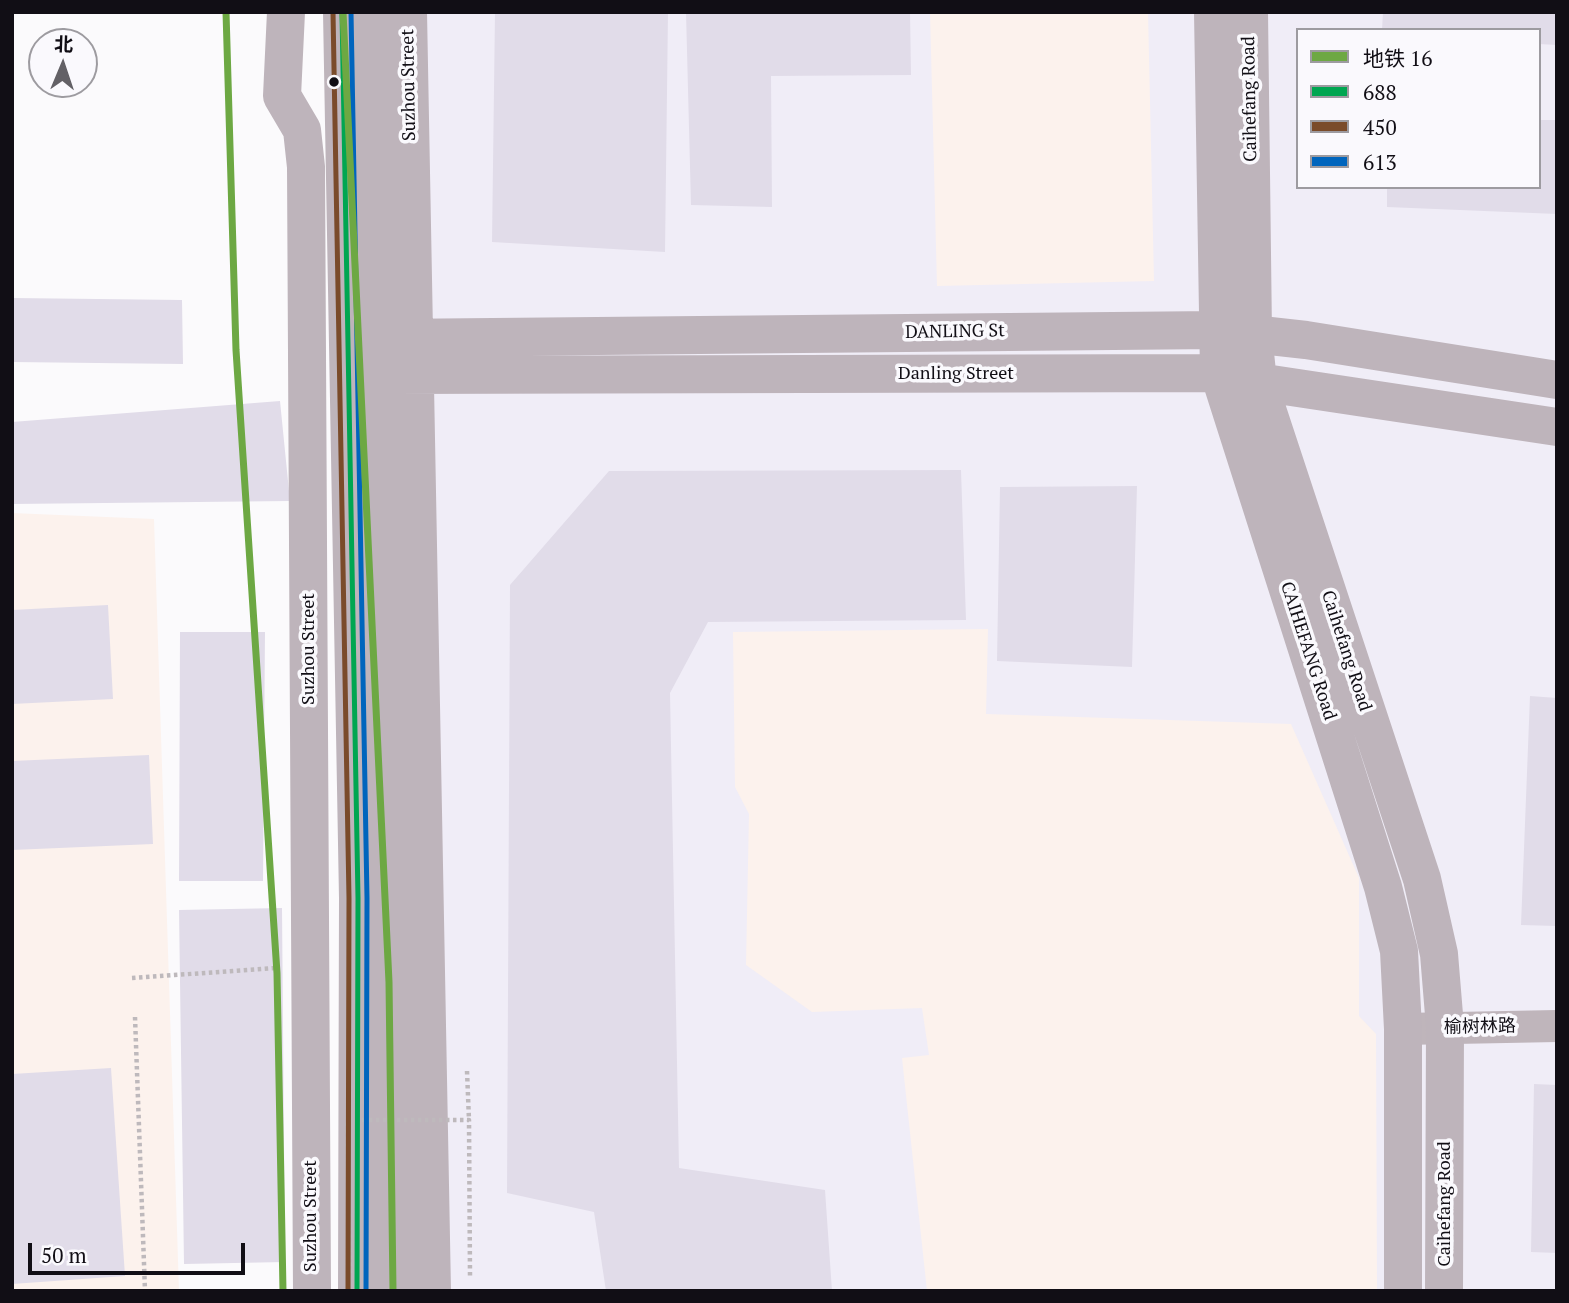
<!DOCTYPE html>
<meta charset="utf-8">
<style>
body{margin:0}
#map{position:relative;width:1569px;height:1303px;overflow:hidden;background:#fbfafc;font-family:"PT Serif","Noto Sans SC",serif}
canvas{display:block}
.frame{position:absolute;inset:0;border:14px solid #110e15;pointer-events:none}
.legend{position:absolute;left:1296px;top:28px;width:245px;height:161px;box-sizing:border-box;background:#faf9fd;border:2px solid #9d9ba0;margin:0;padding:9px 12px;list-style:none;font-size:21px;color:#110e15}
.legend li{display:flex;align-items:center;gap:14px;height:35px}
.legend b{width:35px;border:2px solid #9d9ba0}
.north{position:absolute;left:28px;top:28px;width:70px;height:70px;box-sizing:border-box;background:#faf9fd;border:2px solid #9d9ba0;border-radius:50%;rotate:2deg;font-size:19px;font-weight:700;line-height:28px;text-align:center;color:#110e15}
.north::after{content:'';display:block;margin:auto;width:24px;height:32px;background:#636166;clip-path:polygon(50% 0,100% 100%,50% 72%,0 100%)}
.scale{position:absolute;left:28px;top:1243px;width:217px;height:32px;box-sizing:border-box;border:4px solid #110e15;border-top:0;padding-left:9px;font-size:21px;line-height:24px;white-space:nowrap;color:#110e15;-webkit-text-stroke:5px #faf9fd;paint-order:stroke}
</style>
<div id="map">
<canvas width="1569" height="1303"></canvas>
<div class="frame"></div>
<ul class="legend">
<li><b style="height:9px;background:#6da843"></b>地铁 16</li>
<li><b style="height:9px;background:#00a651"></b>688</li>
<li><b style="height:9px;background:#7a4b2a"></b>450</li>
<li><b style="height:9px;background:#0065bd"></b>613</li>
</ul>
<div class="north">北</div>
<div class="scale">50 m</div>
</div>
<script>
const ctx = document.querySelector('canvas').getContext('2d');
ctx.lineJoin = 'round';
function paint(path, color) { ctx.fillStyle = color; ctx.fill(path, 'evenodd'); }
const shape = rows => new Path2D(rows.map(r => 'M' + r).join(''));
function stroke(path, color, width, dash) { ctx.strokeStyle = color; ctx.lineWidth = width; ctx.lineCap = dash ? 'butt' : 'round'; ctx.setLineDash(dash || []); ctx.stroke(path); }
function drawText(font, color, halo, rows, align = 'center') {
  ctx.font = font + ' "PT Serif","Noto Sans SC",serif'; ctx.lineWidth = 7; ctx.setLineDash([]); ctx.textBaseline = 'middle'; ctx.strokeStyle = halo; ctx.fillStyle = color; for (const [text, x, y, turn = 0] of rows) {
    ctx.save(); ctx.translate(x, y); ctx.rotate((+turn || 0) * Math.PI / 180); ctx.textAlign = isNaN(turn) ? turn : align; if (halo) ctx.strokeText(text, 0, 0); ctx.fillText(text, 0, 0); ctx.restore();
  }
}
paint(shape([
 [377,12,1557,12,1557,1291,395,1291],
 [1298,30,1539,30,1539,187,1298,187]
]), '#f0edf7');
paint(shape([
 [930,12,1148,12,1154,281,937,286],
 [12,513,154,519,179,1291,12,1291],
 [988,629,986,714,1291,724,1359,878,1359,1016,1376,1034,1377,1291,927,1291,902,1058,929,1055,922,1008,812,1012,746,965,749,814,735,787,733,632]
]), '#fcf2ed');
paint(shape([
 [495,12,668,12,665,252,492,242],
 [686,12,910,12,911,75,771,76,772,207,691,205],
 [1383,12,1557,12,1557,45,1539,44,1539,30,1382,30],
 [1539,120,1557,120,1557,214,1387,207,1387,187,1539,187],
 [13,298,182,300,183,364,12,362],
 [280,401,290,501,12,504,12,422],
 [961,470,966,620,708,622,670,693,679,1168,825,1190,832,1291,606,1291,594,1212,507,1193,510,585,609,471],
 [1137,486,1132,667,997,661,1000,487],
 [108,605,113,699,12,704,12,610],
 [180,632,265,632,263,881,179,881],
 [1530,696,1557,698,1557,926,1521,925],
 [149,755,153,844,12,850,12,761],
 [282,908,285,1262,184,1264,179,910],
 [111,1068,125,1276,12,1284,12,1074],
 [1534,1084,1557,1085,1557,1253,1531,1252]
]), '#e1dce9');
stroke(shape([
 [132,978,276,968],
 [135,1017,145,1291],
 [467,1071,469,1120]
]), '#beb9bc', 4.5, [3.5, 3.5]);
stroke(shape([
 [1403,1029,1557,1026]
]), '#bfb5bb', 32);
stroke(shape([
 [286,12,282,96,302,130,306,167,312,1291],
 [342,12,358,898,357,1291],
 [377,12,395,1291],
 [408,12,432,1291],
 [1213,12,1219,373,1383,887,1399,951,1403,1029,1403,1291],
 [1249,12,1253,334,1258,382,1422,879,1439,954,1445,1027,1444,1291],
 [390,338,1216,330,1306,340,1557,380],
 [391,375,1219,373,1258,382,1557,427]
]), '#beb4bb', 38);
stroke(shape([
 [350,1273,347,1120,469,1120,470,1276]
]), '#beb9bc', 4.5, [3.5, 3.5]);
stroke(shape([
 [342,12,358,898,357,1291]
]), '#00a651', 5);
stroke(shape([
 [333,12,349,898,348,1291]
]), '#7a4b2a', 5);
stroke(shape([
 [351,12,367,898,366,1291]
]), '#0065bd', 5);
stroke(shape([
 [226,12,236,350,277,973,283,1291],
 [343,12,389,982,393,1291]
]), '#6da843', 7);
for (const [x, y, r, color] of [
 [334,82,6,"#110e15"]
]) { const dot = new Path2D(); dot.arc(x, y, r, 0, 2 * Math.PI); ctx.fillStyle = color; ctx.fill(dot); stroke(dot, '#faf9fd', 2.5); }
drawText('18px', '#110e15', '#faf9fd', [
 ["Suzhou Street",409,85,-91],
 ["Caihefang Road",1250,99,-91],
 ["DANLING St",955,332,-1],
 ["Danling Street",956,374],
 ["Suzhou Street",309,649,-90],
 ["CAIHEFANG Road",1308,651,72],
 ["Caihefang Road",1346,651,72],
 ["榆树林路",1480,1027,-1],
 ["Caihefang Road",1445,1204,-90],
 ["Suzhou Street",311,1216,-90]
]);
</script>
